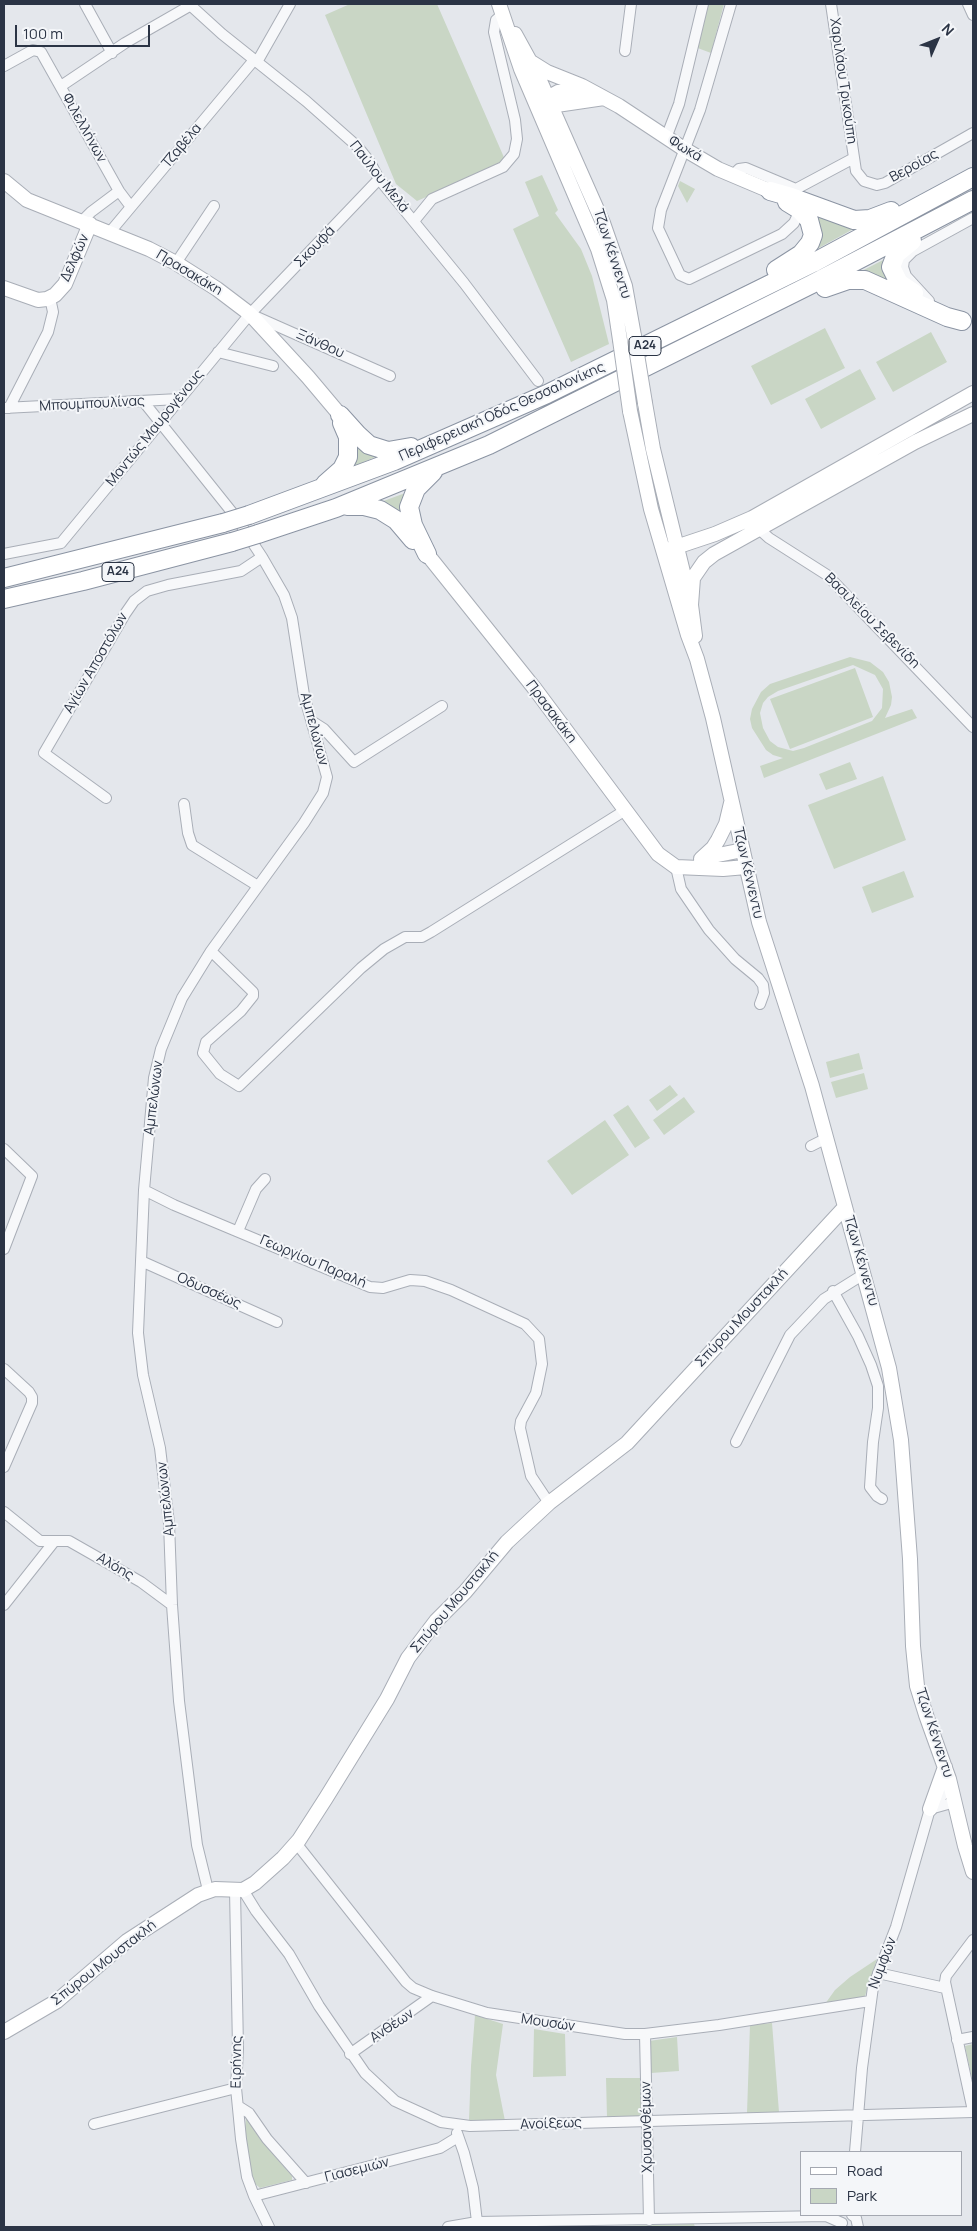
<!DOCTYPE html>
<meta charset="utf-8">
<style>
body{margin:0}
#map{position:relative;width:977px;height:2231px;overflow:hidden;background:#e4e7ec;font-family:Manrope,sans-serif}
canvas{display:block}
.frame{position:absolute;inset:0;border:5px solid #2b3445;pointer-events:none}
.legend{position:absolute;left:800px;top:2151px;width:162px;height:65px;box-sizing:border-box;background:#f4f6f9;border:1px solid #a4a8b1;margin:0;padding:6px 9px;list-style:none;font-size:15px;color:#2b3445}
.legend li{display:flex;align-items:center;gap:10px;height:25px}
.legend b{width:25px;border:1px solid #a4a8b1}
.north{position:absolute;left:912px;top:15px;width:50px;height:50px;-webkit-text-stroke:4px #f4f6f9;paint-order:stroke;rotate:46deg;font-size:14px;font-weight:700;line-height:20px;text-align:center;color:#2b3445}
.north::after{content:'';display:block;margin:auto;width:18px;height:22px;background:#2b3445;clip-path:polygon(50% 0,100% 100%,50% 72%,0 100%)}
.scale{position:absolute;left:15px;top:25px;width:135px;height:22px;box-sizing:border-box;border:2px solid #2b3445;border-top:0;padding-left:6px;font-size:15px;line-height:18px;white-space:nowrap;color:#2b3445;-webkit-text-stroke:4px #f4f6f9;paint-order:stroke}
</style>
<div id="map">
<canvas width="977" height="2231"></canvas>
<div class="frame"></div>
<ul class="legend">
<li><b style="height:6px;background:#fff"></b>Road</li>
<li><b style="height:14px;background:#c9d6c5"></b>Park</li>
</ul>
<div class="north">N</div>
<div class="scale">100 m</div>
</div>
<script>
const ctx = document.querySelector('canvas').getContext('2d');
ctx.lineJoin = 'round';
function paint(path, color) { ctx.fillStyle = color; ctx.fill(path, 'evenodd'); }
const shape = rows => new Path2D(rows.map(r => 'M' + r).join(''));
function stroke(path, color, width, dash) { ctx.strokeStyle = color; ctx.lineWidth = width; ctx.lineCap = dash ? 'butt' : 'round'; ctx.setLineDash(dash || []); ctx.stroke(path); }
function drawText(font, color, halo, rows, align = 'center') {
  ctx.font = font + ' Manrope,sans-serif'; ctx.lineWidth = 4; ctx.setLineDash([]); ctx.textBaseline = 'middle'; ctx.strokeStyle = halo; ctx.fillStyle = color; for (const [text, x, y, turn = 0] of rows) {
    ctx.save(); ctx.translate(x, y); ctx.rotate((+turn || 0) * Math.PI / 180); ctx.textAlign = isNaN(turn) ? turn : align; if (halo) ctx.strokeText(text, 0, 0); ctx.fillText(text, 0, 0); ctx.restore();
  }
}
paint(shape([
 [350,4,437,4,506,162,417,201,396,184,325,15],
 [705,4,724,4,711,53,695,47],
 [542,175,558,210,555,213,581,249,592,276,609,344,571,362,513,229,539,216,525,182],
 [680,181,695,189,687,203,678,186],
 [806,206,857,227,817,249,819,243],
 [887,258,892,282,852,276],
 [825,328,845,368,771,405,751,366],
 [931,332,947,362,893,392,876,362],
 [860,369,876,399,821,429,805,399],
 [353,438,380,455,350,468],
 [408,492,406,521,378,503],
 [850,657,870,662,883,672,889,682,892,697,891,705,885,718,912,709,917,718,764,778,760,766,783,758,773,755,766,750,752,728,750,719,752,709,761,692,770,684],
 [853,665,875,675,883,689,882,708,872,721,804,748,793,751,778,747,770,741,763,728,760,713,763,703,768,697,778,691],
 [855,668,873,717,790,749,770,699],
 [850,762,857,779,826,790,819,774],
 [883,776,906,840,834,869,808,805],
 [904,871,914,897,872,913,862,887],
 [859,1053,863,1069,830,1078,826,1062],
 [864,1073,868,1089,836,1098,831,1082],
 [670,1085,678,1095,657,1111,649,1100],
 [684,1097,695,1112,664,1135,653,1120],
 [628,1105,650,1138,635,1148,613,1115],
 [605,1120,629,1155,572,1195,547,1161],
 [877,1959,864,1999,825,2004,835,1990,850,1977],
 [475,2015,503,2024,496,2075,505,2121,469,2121,471,2066],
 [772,2023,779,2112,747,2113,750,2025],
 [534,2029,565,2034,566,2076,533,2077],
 [677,2037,679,2071,651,2073,649,2041],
 [973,2044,973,2084,965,2046],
 [606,2078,642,2078,643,2116,607,2117],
 [246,2117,260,2139,292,2176,292,2180,260,2188,253,2182,249,2167,245,2130],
 [694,2224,695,2227,572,2227]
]), '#c9d6c5');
const street = shape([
 [85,4,112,53],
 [189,4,222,34,306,101,358,147,370,162,379,179,464,283,538,381],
 [731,4,700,110,661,210,658,228,680,275,689,279,782,234,794,223,800,210],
 [831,4,856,171,864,181,877,185,885,183,973,133],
 [968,4,973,15],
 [625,51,631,4],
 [257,62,290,4],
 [4,66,33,50,41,52,119,191,131,207],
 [61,86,125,43,193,4],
 [666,138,679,104,703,4],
 [732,176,739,169,746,168,796,189,854,158],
 [82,221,91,212,119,191],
 [414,221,432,199,503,167,514,154,517,139,515,120,494,32,496,20,503,14],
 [110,232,254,60],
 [176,263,214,206],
 [929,301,906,276,903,267,904,260,913,251,973,218],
 [250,314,390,376],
 [218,352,273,366],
 [143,401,235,516,262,557,284,595,292,618,304,695,327,777,323,793,304,823,211,951,182,998,161,1049,154,1078,144,1190,138,1333,143,1375,160,1448,169,1523,172,1605,179,1701,197,1845,208,1890],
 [4,408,179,399],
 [9,408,48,332,53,312,50,298],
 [759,529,769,538,827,575,973,727],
 [4,554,61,543,250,314,379,179],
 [313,722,324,729,354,762,442,706],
 [106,798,44,753,125,614,134,601,147,591,168,585,241,571,262,557],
 [184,804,188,833,192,845,258,886],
 [676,867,681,889,709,930,735,959,758,978,763,985,764,993,760,1004],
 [211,951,253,992,253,996,241,1011,206,1042,203,1053,220,1074,239,1086,361,968,384,949,405,937,422,937,431,932,624,811],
 [811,1146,827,1138],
 [4,1149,32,1176,4,1249],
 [144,1190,174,1205,370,1287,383,1288,410,1280,425,1281,451,1290,525,1324,539,1339,542,1364,536,1393,521,1421,520,1428,531,1476,549,1503],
 [238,1231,256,1189,265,1179],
 [141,1261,277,1322],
 [833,1291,858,1336,871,1365,878,1386,878,1408,873,1442,870,1487,877,1496,882,1499],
 [4,1369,29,1392,32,1397,32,1403,4,1467],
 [736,1442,790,1335,824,1299,864,1274],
 [4,1512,40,1541,69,1541,141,1582,172,1605],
 [4,1605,53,1543],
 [930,1809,955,1802],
 [296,1843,406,1982,413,1988,432,1996,487,2013,625,2034,645,2034,719,2025,870,2001],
 [235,1890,238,2049,236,2088,241,2139,247,2177,254,2196,269,2227],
 [243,1890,256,1911,289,1954,319,2006,365,2073,395,2101,441,2122,470,2126,973,2112],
 [973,1940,946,1976,945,1982,973,2111],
 [878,1973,945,1988],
 [645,2034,649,2220],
 [957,2040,973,2037],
 [350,2054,432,1996],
 [238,2106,249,2113,267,2139,306,2183],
 [94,2124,236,2088],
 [855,2152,862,2068,873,1987,896,1927,930,1809,938,1799,951,1788],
 [254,2196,440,2148,458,2137],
 [852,2215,856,2218,858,2227],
 [477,2222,826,2216,842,2223],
 [448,2227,477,2222,473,2188,464,2153,457,2133]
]);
const secondary = shape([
 [499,4,521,69,598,249,614,300,620,340],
 [515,34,537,74,603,223,625,286,634,336],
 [531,62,547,72,582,86,619,106,684,149,718,169,770,191],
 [540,102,558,92,586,90],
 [543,107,604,98],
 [4,181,27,200,149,249,176,263,217,289,250,314,308,377,340,415],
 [4,288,38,300,47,299,55,295,65,284,90,224],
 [645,403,653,449,691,605,695,636],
 [630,411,651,509,688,635,697,659,713,718,759,922,812,1086,889,1368,901,1440,910,1559,913,1646,917,1686,926,1715,949,1779,965,1846,973,1872],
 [664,551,715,534,752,518,973,393],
 [427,554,535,689,658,854,676,867,723,869,746,867],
 [691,605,693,578,704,562,714,554,915,442,973,414],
 [703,858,743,850],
 [701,859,713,848,718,840,726,824,731,803],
 [930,1809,945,1767],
 [4,2032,57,2001,127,1941,198,1895,215,1889,243,1890,255,1883,283,1858,299,1840,326,1798,387,1699,408,1658,436,1621,465,1592,507,1542,549,1503,627,1443,845,1207]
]);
const highway = shape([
 [770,191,791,197,854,220,870,219,891,211],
 [912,241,896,254,891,267,899,283,914,293],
 [776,270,801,254,810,243,813,235,809,220,800,210,787,202],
 [825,288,848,280,865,280,947,317,962,321],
 [340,415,358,435,369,445,388,451,411,447],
 [325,484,342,469,348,457,348,437,342,423],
 [347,506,364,506,380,510,396,520,413,540],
 [249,515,394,461,547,394,813,263,973,177],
 [258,534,336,508,489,445,812,284,973,200],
 [427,554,413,525,409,507,416,489,433,472],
 [4,578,223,523],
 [4,599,83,581,232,542]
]);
stroke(street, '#a9aeb7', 12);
stroke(secondary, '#a9aeb7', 16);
stroke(highway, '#8b94a3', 20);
stroke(street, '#f7f8fa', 10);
stroke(secondary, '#fff', 14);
stroke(highway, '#fff', 18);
const secondaryBridge = shape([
 [634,336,645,403],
 [620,340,630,411]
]);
const highwayBridge = shape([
 [223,523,249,515],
 [232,542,258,534]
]);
stroke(secondaryBridge, '#a9aeb7', 16, []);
stroke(highwayBridge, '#8b94a3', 20, []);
stroke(secondaryBridge, '#fff', 14);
stroke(highwayBridge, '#fff', 18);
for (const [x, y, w] of [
 [645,346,32],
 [118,572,32]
]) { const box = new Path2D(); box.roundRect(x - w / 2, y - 9.5, w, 19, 4); ctx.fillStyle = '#f4f6f9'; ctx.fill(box); stroke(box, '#2b3445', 1); }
drawText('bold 12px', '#2b3445', null, [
 ["Α24",645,346],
 ["Α24",118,572]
]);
drawText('14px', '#2b3445', '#f4f6f9', [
 ["Χαριλάου Τρικούπη",843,81,82],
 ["Φιλελλήνων",84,128,61],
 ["Τζαβέλα",182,146,-50],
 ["Φωκά",685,149,31],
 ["Βεροίας",914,166,-29],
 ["Παύλου Μελά",379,177,52],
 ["Σκουφά",315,247,-46],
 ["Τζων Κέννεντυ",612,254,72],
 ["Δελφών",75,258,-66],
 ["Πρασακάκη",189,273,31],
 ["Ξάνθου",320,344,24],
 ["Μπουμπουλίνας",92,404,-3],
 ["Περιφερειακή Οδός Θεσσαλονίκης",502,412,-24],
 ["Μαντώς Μαυρογένους",155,428,-51],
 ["Βασιλείου Σεβενίδη",872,621,45],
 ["Αγίων Αποστόλων",96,663,-60],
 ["Πρασακάκη",551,712,53],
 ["Αμπελώνων",314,729,75],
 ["Τζων Κέννεντυ",748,873,77],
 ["Αμπελώνων",154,1098,-83],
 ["Τζων Κέννεντυ",861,1261,74],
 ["Γεωργίου Παραλή",313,1262,23],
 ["Οδυσσέως",209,1291,24],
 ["Σπύρου Μουστακλή",742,1318,-47],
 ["Αμπελώνων",166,1499,-96],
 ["Αλόης",115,1567,30],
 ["Σπύρου Μουστακλή",455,1602,-50],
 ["Τζων Κέννεντυ",934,1733,72],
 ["Σπύρου Μουστακλή",104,1963,-38],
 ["Νυμφών",883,1963,-69],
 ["Μουσών",548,2023,8],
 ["Ανθέων",392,2026,-34],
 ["Ειρήνης",237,2062,-89],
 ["Ανοίξεως",551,2124,-2],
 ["Χρυσανθέμων",647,2127,-91],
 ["Γιασεμιών",357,2170,-14]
]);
</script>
